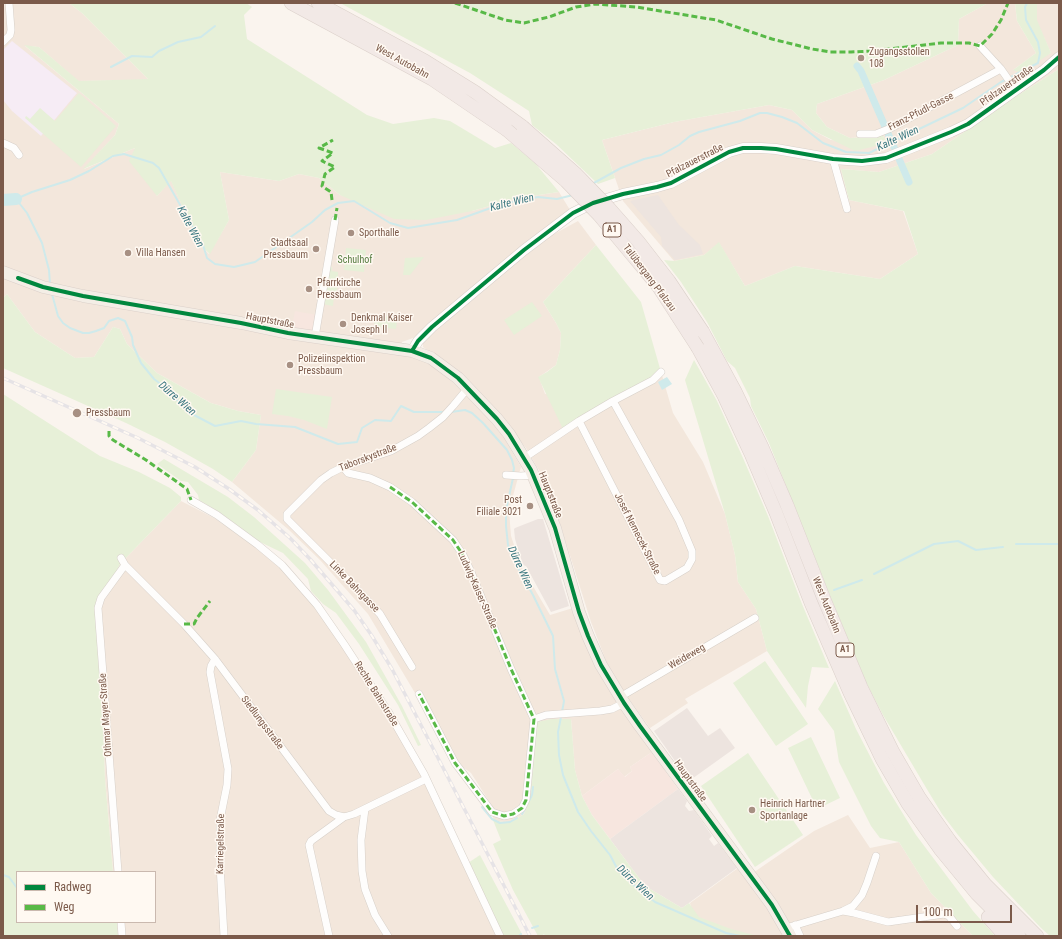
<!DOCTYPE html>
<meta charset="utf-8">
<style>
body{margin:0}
#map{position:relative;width:1062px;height:939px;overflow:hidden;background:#faf4ee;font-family:"Roboto Condensed",sans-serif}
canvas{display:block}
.frame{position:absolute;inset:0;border:4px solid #7b5a4a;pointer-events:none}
.legend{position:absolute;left:16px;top:871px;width:140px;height:52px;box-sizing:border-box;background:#fff9f2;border:1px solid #cab9af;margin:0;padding:5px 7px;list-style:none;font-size:12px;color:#7b5a4a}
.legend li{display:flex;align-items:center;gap:8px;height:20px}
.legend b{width:20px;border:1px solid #cab9af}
.scale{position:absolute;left:916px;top:905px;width:96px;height:18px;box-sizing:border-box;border:2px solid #7b5a4a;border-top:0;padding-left:5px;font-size:12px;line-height:14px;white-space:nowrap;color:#7b5a4a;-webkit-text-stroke:3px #fff9f2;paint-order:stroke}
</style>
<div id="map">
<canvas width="1062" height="939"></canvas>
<div class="frame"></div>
<ul class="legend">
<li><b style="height:5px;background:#00873e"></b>Radweg</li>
<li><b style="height:5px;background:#58b947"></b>Weg</li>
</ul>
<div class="scale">100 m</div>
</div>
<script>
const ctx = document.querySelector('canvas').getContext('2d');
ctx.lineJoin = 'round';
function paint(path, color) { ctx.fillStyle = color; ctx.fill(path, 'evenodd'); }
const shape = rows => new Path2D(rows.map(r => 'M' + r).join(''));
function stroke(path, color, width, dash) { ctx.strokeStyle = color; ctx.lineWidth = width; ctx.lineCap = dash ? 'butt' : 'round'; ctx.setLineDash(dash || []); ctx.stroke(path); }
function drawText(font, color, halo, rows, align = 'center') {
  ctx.font = font + ' "Roboto Condensed",sans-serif'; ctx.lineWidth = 3; ctx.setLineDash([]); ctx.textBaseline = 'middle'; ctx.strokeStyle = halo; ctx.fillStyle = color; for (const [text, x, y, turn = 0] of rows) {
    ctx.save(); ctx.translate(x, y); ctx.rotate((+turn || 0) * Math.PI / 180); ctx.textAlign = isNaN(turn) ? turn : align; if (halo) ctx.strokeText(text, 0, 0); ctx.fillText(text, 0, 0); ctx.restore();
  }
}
paint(shape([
 [3,3,69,3,83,14,149,80,78,81,39,47,25,46,119,124,115,135,84,169,135,148,157,196,171,180,200,245,209,254,229,220,220,172,279,181,299,174,319,178,340,195,472,211,518,198,559,192,570,210,413,338,402,342,401,354,424,361,435,367,463,391,492,422,504,438,521,467,509,510,511,536,521,566,550,615,573,608,596,668,614,698,616,699,652,752,630,767,632,771,624,777,618,769,582,796,575,770,571,719,538,722,530,799,524,814,511,822,503,822,493,820,494,809,471,773,456,762,421,690,415,693,368,614,320,560,289,530,232,482,256,450,261,415,238,411,211,403,157,373,127,344,120,329,113,327,94,357,75,358,35,332,7,294,3,298],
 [988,3,1015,3,1017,21,1036,53,1013,70,1051,53,1036,20,1037,3,1059,3,1059,69,1023,92,932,154,879,172,841,169,849,200,903,211,918,254,880,279,795,266,745,286,719,243,704,255,674,261,623,201,602,140,674,122,769,105,792,110,812,130,831,140,887,143,883,136,850,138,827,127,816,113,817,104,884,80,958,45,959,19],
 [578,221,596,245,543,302,556,323,561,333,560,350,556,365,539,377,545,394,661,372,673,413,703,462,725,514,735,555,738,582,756,609,767,651,685,699,688,703,650,728,623,691,607,663,591,622,555,508,540,472,526,448,489,402,462,375,423,347,423,342,534,245],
 [181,501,216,519,255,547,280,568,315,606,387,714,421,774,496,936,118,936,117,922,155,922,155,872,113,872,105,779,100,648,100,604,120,564],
 [848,815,870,848,899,842,931,893,973,936,703,936,694,919,690,903,738,868,747,877,814,831]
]), '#f3e7dc');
paint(shape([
 [295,311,317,315,313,334,291,331],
 [652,752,678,789,610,839,592,815,582,796,618,769,625,777,632,771,630,767]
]), '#f7e6df');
paint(shape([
 [658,195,679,225,700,245,703,254,675,260,662,246,661,237,630,201],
 [538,519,543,519,569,606,551,612,526,566,523,565,515,539,514,529,515,528],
 [687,708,708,736,720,728,735,748,689,781,654,731],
 [678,789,687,801,685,806,689,811,694,810,712,836,709,839,714,846,718,843,737,868,682,908,645,886,610,839]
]), '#ede4df');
paint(shape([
 [12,41,77,93,41,136,12,111,3,100,3,50]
]), '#f6ecf5');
paint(shape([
 [69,3,246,3,252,7,244,15,247,39,367,115,393,124,434,118,450,121,495,148,511,143,535,163,559,192,518,198,472,211,426,220,394,219,340,195,319,178,299,174,279,181,220,172,229,220,210,254,200,245,171,181,157,196,129,161,135,148,83,169,115,135,119,124,24,45,39,47,79,81,148,79,83,14],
 [340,3,988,3,959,19,958,45,884,80,817,104,816,113,827,127,850,138,883,136,888,143,855,151,812,130,792,110,769,105,674,122,602,140,615,178,598,184,556,144,532,125,529,111,470,73],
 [1015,3,1037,3,1037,20,1051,53,1021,73,1013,70,1036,53,1017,21],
 [1059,69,1059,936,1050,936,1041,928,993,877,958,835,942,814,928,791,883,715,867,684,831,598,769,443,751,406,750,398,735,368,727,361,707,322,681,282,664,260,674,261,704,255,719,242,745,286,795,266,880,279,918,254,904,211,849,200,841,169,879,172,932,154,1023,92],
 [79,93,116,126,81,167,25,118,26,116,30,119,40,108,55,121],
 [596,245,641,302,661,372,564,431,538,377,547,372,556,365,560,350,561,333,556,323,543,302],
 [346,248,366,250,364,272,344,270],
 [424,257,410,275,403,275,405,258],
 [329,266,332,267,332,271,338,272,338,278,339,278,336,296,334,296,333,306,322,304],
 [7,294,35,332,75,358,94,357,113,327,120,329,127,344,157,373,211,403,238,411,261,415,256,450,232,482,213,469,165,442,126,423,3,368,3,298],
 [532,302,542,316,514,335,504,320],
 [376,315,393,317,397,321,396,329,387,328,386,326,382,327,375,325,374,324],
 [694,360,717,401,743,458,768,516,802,604,829,668,812,667,808,686,806,708,767,651,756,609,738,582,735,555,725,514,685,380],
 [276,389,332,397,327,429,304,420,288,416,272,414],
 [3,394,100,456,139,472,170,488,181,497,181,501,120,564,100,604,100,648,105,779,113,872,17,872,17,922,117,922,118,936,3,936],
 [164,459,228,497,254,517,305,563,328,590,366,642,402,706,421,745,418,746,398,705,359,644,336,613,323,604,311,591,308,579,283,553,260,542,219,512,199,500,198,495,188,482,181,481,157,464],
 [765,661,808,724,776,746,733,683],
 [835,681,856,729,884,783,916,835,973,911,995,936,973,936,931,893,899,842,880,838,871,826,839,762,834,731,818,709],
 [552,719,571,719,575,770,582,796,592,815,645,886,682,908,689,903,699,917,731,929,758,936,545,936,544,934,542,936,538,936,513,890,493,844,501,840,493,820,503,822,511,822,524,814,530,799,537,722],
 [811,737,840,798,817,809,788,748],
 [748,753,803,835,755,867,701,786],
 [480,855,491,876,523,936,504,936,468,863]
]), '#e7f0d8');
paint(shape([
 [667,377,672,384,662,390,658,382]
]), '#cfeaeb');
stroke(shape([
 [111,67,132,56,152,57,159,51,178,42,201,37,215,26],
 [592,184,621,168,644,159,661,155,679,145,690,136,699,132,740,121,760,113,767,113,782,117,797,123,823,143,846,152,869,153,963,108,1001,82,1038,63,1040,53,1038,42,1026,20,1025,7,1027,3],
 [50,284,49,270,42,243,27,213,16,199,32,192,70,180,89,171,113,156,124,154,153,163,159,168,203,245,207,258,215,264,234,267,255,262,312,222,325,210,338,203,354,201,390,223,408,228,457,220,502,204,538,197,557,199,573,195],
 [52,294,58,316,63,323,70,328,83,333,89,333,96,331,104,328,109,321,118,318,125,321,132,337,133,345,141,363,154,379,166,388,179,402,194,415,215,426,241,421,256,424,295,427,338,444,357,442,362,428,375,420,391,421,401,406,414,412,445,412],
 [451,412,465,410,472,413,483,423,507,450,512,460,514,468,513,474],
 [513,478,506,510,506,526,508,545,517,566,533,595,553,636,555,669,564,701,562,712],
 [1016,544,1059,544],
 [874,574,934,544,958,541,976,550,1003,547],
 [834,590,862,580],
 [561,717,558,732,559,755,563,775,578,812,591,831,610,855,618,870,631,883,655,902,726,933,740,936],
 [529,801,532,795,533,787],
 [482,807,492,819,500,823,510,822,517,818],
 [522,814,525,809],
 [3,875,9,877,17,888],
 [532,928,538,926],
 [519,936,521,934]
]), '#cfeaeb', 2);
stroke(shape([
 [857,66,861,71,909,182]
]), '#cfeaeb', 7);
stroke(shape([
 [3,200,16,199]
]), '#cfeaeb', 12);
const street = shape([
 [3,42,10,35,11,30,9,3],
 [980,46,1001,69,1015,89],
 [860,134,876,134,891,128,1001,69],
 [3,143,14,148,19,155],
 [833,159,847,209],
 [315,337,335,220],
 [579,421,657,574,660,580,665,581,687,568,692,559,692,551,679,520,613,401],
 [524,458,579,421,613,401,653,380,661,372],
 [343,467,348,473,370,478,390,487,412,502,453,540,463,555,471,572,511,669,534,719,526,800,522,808,513,814,504,816,492,812,462,772,455,763,419,694],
 [506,475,521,476,533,475],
 [191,500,217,515,258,545,282,565,317,605,344,644,389,713,424,774,500,936],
 [121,558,125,565,184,624,215,659,329,811,336,815,344,817,354,814,426,779],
 [215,659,211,666,210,672,228,769,227,785,220,820,220,865,224,936],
 [412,667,380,614,350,582,287,519,287,514,321,480,331,473,343,467,391,451,418,436,429,428,443,417,453,406,468,388],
 [620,697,755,618],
 [534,719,546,715,600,711,612,709,624,703],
 [365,809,361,840,362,871,365,889,375,915,388,936],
 [118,872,98,608,101,598,125,565],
 [843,911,854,913,888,922,944,914,949,916,957,926],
 [121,922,122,936],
 [795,925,800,936],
 [786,928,843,911,853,906,862,895,867,883,876,856],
 [329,936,309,845,311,841,344,817]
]);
const secondary = shape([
 [412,351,418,341,432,327,524,250,573,213,593,203,623,194,657,187,671,183,729,152,743,148,761,148,776,149,833,159,862,161,886,158,951,132,968,124,1044,70,1059,57]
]);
const primary = shape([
 [3,272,43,287,83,296,241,323,288,333,412,351,431,358,458,378,497,419,509,434,531,470,555,528,579,612,588,636,601,665,624,703,640,726,772,905,790,936]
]);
const highway = shape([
 [291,3,432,79,507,130],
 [318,3,425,61,475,92,523,127],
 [703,332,735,391,762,447,787,505,824,599,861,687,893,752,919,797,950,841,985,884,1037,936],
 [698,348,724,396,751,454,776,513,811,603,850,693,882,759,908,804,940,849,977,894,1019,936],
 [988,917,1005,936]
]);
stroke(street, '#d7d0c9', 8);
stroke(secondary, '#d9d0ca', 11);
stroke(primary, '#dbd0ca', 13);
stroke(highway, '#dbd0ca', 14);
stroke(street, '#fefdfc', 7);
stroke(secondary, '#fefdfc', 10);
stroke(primary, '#f4eee6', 12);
stroke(highway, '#f2e9e6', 13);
const rail = shape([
 [3,378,138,438,195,467,229,489,258,510,290,538,310,559,354,610,372,636,392,669,530,936]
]);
stroke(rail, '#e6e3e6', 3.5);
stroke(rail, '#fff9f2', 2, [6]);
const highwayBridge = shape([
 [523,127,575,173,609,208,638,241,669,281,703,332],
 [507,130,566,181,599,215,658,286,698,348]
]);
stroke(highwayBridge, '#dbd0ca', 14, []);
stroke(highwayBridge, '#f2e9e6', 13);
stroke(shape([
 [455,3,505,20,524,23,549,17,576,7,595,4,636,7,716,20,772,39,812,49,830,52,851,52,871,51,941,43,969,43,980,46,992,34,1001,20,1008,3],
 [332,200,331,192,322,186,325,174,335,167,322,161,333,153,319,148,333,140],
 [335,220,337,208],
 [109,431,109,436,113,440,146,460,187,489,191,500],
 [390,487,412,502,453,540,463,555,471,572,511,669,534,719,526,800,522,808,513,814,504,816,492,812,462,772,455,763,419,694],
 [184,624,194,624,197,618,210,601]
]), '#58b947', 3, [6, 3]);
stroke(shape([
 [18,278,43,287,83,296,241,323,288,333,412,351,431,358,458,378,497,419,509,434,531,470,555,528,579,612,588,636,601,665,624,703,640,726,772,905,790,936],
 [412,351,418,341,432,327,524,250,573,213,593,203,623,194,657,187,671,183,729,152,743,148,761,148,776,149,833,159,862,161,886,158,951,132,968,124,1044,70,1059,57]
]), '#00873e', 4);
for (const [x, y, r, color] of [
 [861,58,4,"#a79083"],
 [351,233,4,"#a79083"],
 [316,249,4,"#a79083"],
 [128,253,4,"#a79083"],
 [309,289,4,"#a79083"],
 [343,324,4,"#a79083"],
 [290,365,4,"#a79083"],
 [77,413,5,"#a79083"],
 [530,506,4,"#a79083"],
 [752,810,4,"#a79083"]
]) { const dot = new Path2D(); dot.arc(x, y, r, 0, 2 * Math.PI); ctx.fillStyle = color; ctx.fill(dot); stroke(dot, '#fff9f2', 1.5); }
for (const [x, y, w] of [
 [612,230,18],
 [845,650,18]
]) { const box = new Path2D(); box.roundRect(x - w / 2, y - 7, w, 14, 3); ctx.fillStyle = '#fff9f2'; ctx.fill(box); stroke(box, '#7b5a4a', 1); }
drawText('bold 9px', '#7b5a4a', null, [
 ["A1",612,230],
 ["A1",845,650]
]);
drawText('10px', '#7b5a4a', '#fff9f2', [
 ["Zugangsstollen",869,52],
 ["108",869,64],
 ["Sporthalle",359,233],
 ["Stadtsaal",308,243,"right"],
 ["Pressbaum",308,255,"right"],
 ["Villa Hansen",136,253],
 ["Pfarrkirche",317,283],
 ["Pressbaum",317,295],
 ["Denkmal Kaiser",351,318],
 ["Joseph II",351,330],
 ["Polizeiinspektion",298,359],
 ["Pressbaum",298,371],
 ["Pressbaum",86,413],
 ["Post",522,500,"right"],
 ["Filiale 3021",522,512,"right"],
 ["Heinrich Hartner",760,804],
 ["Sportanlage",760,816]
], 'left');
drawText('10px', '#7b5a4a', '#fff9f2', [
 ["West Autobahn",402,62,29],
 ["Pfalzauerstraße",1007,86,-35],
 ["Franz-Pfudl-Gasse",921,112,-27],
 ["Pfalzauerstraße",695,161,-27],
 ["Talübergang Pfalzau",649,278,53],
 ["Hauptstraße",270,321,11],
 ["Taborskystraße",368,458,-21],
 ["Hauptstraße",550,495,68],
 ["Josef Nemecek-Straße",637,534,63],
 ["Linke Bahngasse",354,587,46],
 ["Ludwig-Kaiser-Straße",477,590,66],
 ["West Autobahn",826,605,68],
 ["Weideweg",687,657,-30],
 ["Rechte Bahnstraße",376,694,58],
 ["Othmar Mayer-Straße",106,715,-94],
 ["Siedlungsstraße",262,723,53],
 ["Hauptstraße",690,781,54],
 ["Karriegelstraße",221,844,-89]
]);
drawText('10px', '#537b3e', '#fff9f2', [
 ["Schulhof",355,260]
]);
drawText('italic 11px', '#3c7881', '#fff9f2', [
 ["Kalte Wien",898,139,-25],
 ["Kalte Wien",512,203,-14],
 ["Kalte Wien",190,227,62],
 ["Dürre Wien",177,399,41],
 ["Dürre Wien",520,568,65],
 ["Dürre Wien",635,883,43]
]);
</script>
